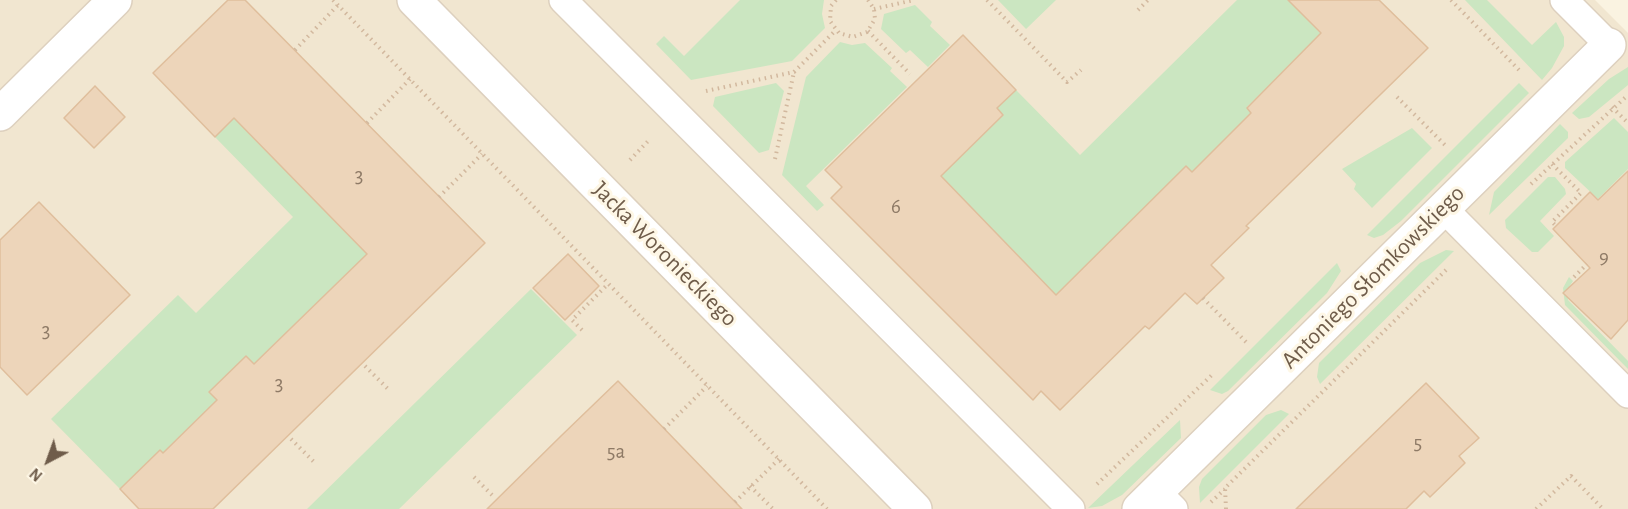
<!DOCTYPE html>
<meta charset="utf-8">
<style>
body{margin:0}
#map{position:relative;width:1628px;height:509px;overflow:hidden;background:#faf3e1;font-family:"Alegreya Sans",sans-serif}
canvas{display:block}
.north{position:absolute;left:18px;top:431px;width:60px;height:60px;-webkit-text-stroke:4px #fef7e6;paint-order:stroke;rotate:221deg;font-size:16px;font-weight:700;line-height:24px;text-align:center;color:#6f5c4a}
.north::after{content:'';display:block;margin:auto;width:21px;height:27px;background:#6f5c4a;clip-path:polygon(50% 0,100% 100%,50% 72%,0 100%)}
</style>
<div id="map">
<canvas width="1628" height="509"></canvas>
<div class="north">N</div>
</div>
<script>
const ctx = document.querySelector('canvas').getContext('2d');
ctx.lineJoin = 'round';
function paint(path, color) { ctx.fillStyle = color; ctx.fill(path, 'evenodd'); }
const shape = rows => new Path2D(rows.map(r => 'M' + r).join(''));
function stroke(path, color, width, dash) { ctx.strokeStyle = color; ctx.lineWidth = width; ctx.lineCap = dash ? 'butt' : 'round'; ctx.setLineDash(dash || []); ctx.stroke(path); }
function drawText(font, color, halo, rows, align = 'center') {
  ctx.font = font + ' "Alegreya Sans",sans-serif'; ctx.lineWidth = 6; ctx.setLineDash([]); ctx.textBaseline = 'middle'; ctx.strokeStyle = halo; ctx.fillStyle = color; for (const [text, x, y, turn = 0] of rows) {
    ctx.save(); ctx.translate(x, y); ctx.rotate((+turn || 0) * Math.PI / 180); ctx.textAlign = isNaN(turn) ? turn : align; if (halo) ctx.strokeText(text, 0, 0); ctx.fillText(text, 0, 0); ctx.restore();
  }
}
paint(shape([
 [0,0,1595,0,1628,33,1628,509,0,509]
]), '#f1e6d0');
paint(shape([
 [740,0,824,0,822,14,825,28,792,61,691,80,656,44,664,36,684,56],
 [998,0,1056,0,1026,29],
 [1237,0,1288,0,1327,40,1295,60,1247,107,1251,113,1056,309,1017,254,978,215,927,177,1003,115,997,108,1016,90,1080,155],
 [1465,0,1487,0,1532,45,1556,22,1564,37,1564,46,1552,68,1542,80],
 [915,5,932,22,930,26,950,45,928,67,910,50,906,53,881,29,884,14],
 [840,42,852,45,865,43,892,68,890,71,907,87,806,186,824,205,817,211,782,175,806,77],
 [1628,67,1628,85,1589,117,1579,119,1572,113,1609,79],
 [776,83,784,91,769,150,759,153,713,106,715,97],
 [1519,83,1529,93,1401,221,1383,235,1374,238,1367,235],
 [234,118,367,254,254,364,209,392,217,400,163,453,160,450,120,489,51,419,178,295,196,313,293,217,215,137],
 [1614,118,1628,132,1628,169,1598,199,1565,168,1565,162],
 [1560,124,1568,132,1568,138,1489,215,1494,192],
 [1412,128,1432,148,1372,208,1354,189,1356,184,1342,169],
 [1548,177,1555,177,1565,189,1566,194,1540,221,1554,236,1538,252,1532,252,1506,228,1505,220],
 [1446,250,1454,251,1320,384,1317,377,1319,363,1420,263],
 [1337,263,1341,271,1327,293,1228,391,1222,394,1210,390],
 [1569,277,1573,281,1567,290,1568,300,1628,361,1628,369,1565,305,1563,288],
 [531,289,577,335,491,419,399,509,307,509],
 [1281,410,1289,414,1200,503,1199,487,1202,479,1266,415],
 [1180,420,1181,438,1122,495,1102,506,1088,508]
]), '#cbe6c1');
const building = shape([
 [228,0,245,0,485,243,213,509,139,509,120,489,160,450,163,453,217,400,209,392,246,356,254,364,367,254,234,118,215,137,153,73,228,0],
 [1288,0,1379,0,1428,48,1246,226,1249,228,1211,265,1224,278,1197,304,1185,293,1149,329,1145,326,1060,410,1041,391,1033,400,831,198,842,187,825,170,963,35,1016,90,997,108,1003,115,941,176,1056,295,1186,166,1192,172,1251,113,1247,108,1321,33,1288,0],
 [95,86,125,117,94,148,64,118,95,86],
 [1628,171,1628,320,1611,339,1563,293,1590,268,1553,229,1590,192,1598,200,1628,171],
 [39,202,130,295,27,395,0,367,0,240,39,202],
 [568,254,599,286,565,320,533,288,568,254],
 [618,381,742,509,487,509,561,436,618,381],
 [1426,383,1479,438,1459,456,1465,463,1430,497,1424,491,1406,509,1296,509,1426,383]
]);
paint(building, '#edd5ba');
stroke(building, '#dfbe9c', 1.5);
const service = shape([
 [563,0,1071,509],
 [1564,0,1609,45],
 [1443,208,1628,394],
 [1157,492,1174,509]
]);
const minor = shape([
 [414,0,915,509],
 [0,114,115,0],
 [1139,509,1609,45]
]);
stroke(service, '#ddd0be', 30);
stroke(minor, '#ddd0be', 36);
stroke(shape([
 [333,0,827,509],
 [836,0,831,6,830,21,839,33,853,37,867,32,875,19,874,9,868,0],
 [987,0,1067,82,1081,70],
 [1451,0,1521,72],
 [874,9,914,0],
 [1138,10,1148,0],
 [868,31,910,74],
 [295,50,338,5],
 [706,91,794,72,836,30],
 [1397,97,1446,146],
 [1612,107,1628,123],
 [367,123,410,79],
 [775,159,794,72],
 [630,160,650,139],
 [1552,164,1581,193,1552,222,1556,226],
 [1531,184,1628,95],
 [439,197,482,154],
 [1574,277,1587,264],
 [1203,298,1246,342],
 [582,330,572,320,608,284],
 [365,366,388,389],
 [664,429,707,386],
 [291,439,314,462],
 [474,477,494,497],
 [1097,484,1214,373],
 [750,486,773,509],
 [735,502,779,459],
 [1211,502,1225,489],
 [1226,509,1225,488,1448,268],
 [1536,509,1571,476,1603,509]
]), '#d2b89e', 4, [1.5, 4.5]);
stroke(service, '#fff', 27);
stroke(minor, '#fff', 33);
drawText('21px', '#8e7a66', null, [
 ["3",359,176],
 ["6",896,207],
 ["9",1604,257],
 ["3",46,331],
 ["3",279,384],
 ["5",1418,443],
 ["5a",616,452]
]);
drawText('24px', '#6f5c4a', '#fef7e6', [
 ["Jacka Woronieckiego",665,254,45],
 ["Antoniego Słomkowskiego",1373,277,-45]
]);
</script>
